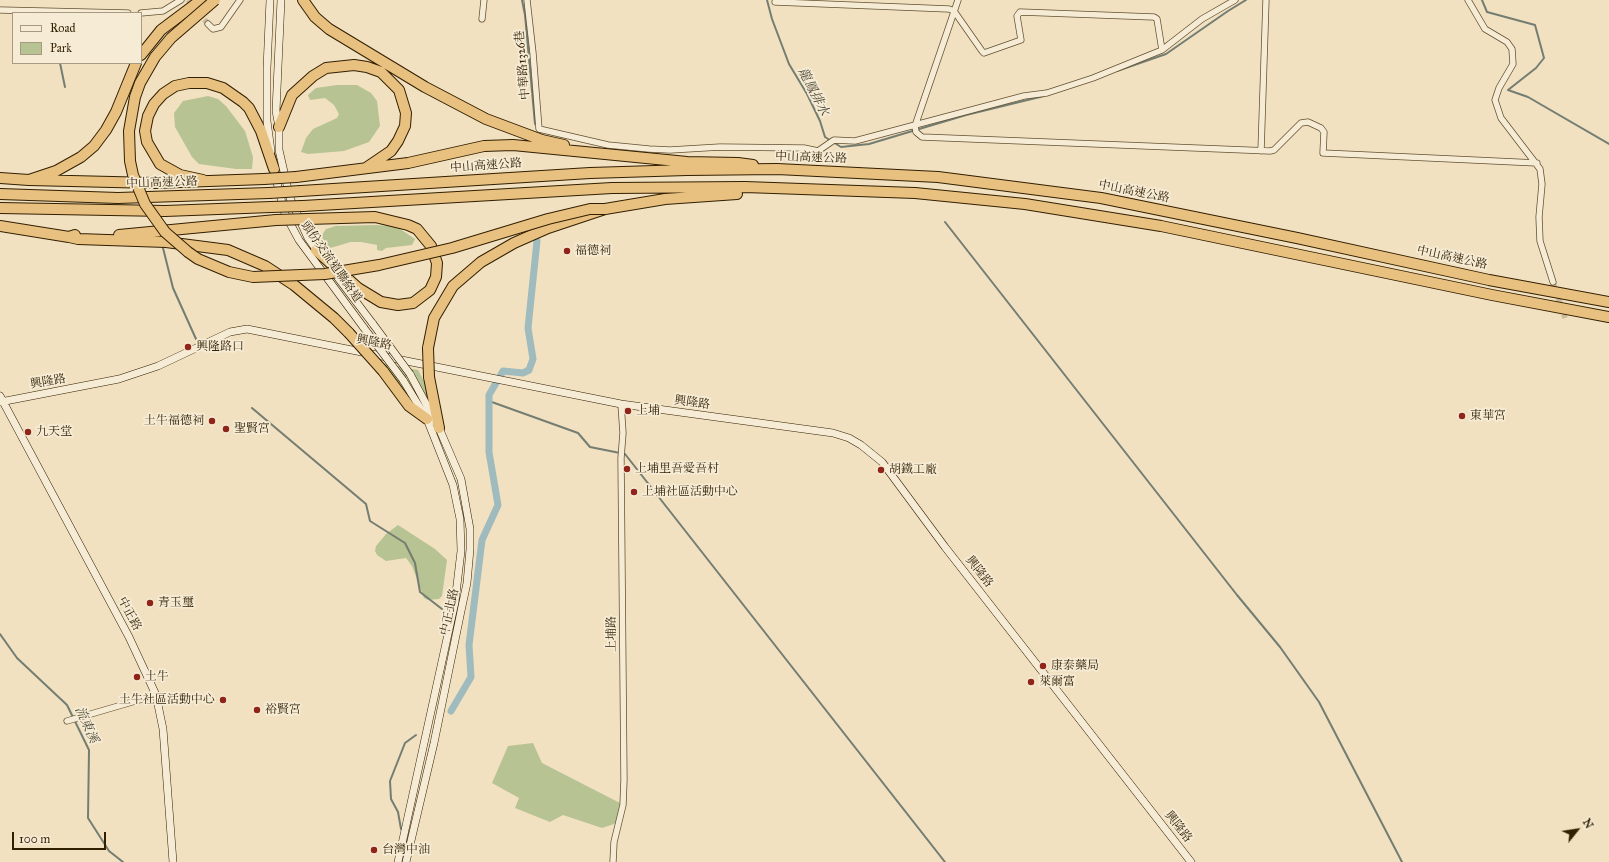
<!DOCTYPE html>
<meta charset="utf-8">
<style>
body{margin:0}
#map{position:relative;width:1609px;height:862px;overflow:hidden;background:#f1e1c0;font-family:"IM FELL Great Primer",serif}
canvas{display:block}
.legend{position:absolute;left:12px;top:12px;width:130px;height:52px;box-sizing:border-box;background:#f6ecd6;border:1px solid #a89a81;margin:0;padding:5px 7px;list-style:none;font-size:12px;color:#321f01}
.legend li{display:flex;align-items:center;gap:8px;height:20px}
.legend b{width:20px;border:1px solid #a89a81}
.north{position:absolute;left:1557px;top:810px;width:40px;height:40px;-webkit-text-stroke:3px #f6ecd6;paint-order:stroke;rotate:60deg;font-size:11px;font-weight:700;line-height:16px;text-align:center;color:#321f01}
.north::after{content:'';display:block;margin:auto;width:14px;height:18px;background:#321f01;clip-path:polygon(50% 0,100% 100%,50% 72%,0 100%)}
.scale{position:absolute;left:12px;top:832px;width:94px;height:18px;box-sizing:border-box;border:2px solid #321f01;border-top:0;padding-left:5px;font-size:12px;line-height:14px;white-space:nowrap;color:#321f01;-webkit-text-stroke:3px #f6ecd6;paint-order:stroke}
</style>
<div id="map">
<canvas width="1609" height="862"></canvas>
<ul class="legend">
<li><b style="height:5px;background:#f6ecd6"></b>Road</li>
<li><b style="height:11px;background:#b8c393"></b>Park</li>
</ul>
<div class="north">N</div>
<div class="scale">100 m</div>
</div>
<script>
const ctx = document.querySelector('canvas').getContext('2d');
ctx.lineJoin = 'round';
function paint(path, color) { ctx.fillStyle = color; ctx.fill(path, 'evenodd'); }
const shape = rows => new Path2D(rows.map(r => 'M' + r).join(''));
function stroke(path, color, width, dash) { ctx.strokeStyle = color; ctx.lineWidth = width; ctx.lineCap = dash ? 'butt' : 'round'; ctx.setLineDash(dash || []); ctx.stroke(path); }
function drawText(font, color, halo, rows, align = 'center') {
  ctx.font = font + ' "IM FELL Great Primer","Noto Serif TC",serif'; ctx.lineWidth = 3.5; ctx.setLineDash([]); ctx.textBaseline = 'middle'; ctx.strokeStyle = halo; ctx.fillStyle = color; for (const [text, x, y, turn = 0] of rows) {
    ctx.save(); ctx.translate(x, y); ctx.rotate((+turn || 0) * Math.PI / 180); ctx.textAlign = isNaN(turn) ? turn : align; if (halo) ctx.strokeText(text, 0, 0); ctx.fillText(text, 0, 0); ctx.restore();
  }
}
paint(shape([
 [337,85,357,85,371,93,377,101,380,126,369,142,344,151,308,154,301,152,306,138,313,129,337,118,339,114,334,105,325,98,310,100,308,95,316,88],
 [208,96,218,99,226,106,245,131,253,157,252,169,236,169,199,164,192,157,175,127,174,113,183,101],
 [377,225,397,227,415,239,412,245,386,248,382,251,377,250,377,245,361,242,351,242,330,248,322,243,320,238,326,229,336,226],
 [371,361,418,370,440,411,407,408],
 [398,525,435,549,447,560,442,596,439,599,428,600,424,598,412,566,406,558,386,561,377,555,375,551,376,546,386,534],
 [533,743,542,763,620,803,617,823,602,828,563,815,550,822,515,808,519,798,492,783,508,746]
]), '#b8c393');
stroke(shape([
 [522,0,525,15,535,124],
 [767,0,772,19,789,64,807,94,820,121,825,137,841,147,869,144,966,115,1044,96],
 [1482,0,1487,12,1535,25,1544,58,1536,68,1508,90,1528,97,1609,144],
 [60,63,65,87],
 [1117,71,1166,54,1228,11,1246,0],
 [945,222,1237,595,1280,647,1319,702,1402,862],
 [163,248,173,288,196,339],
 [489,401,578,433,590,447,625,454,945,862],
 [252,408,366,504,370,521,405,543,415,563,420,592,442,609],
 [0,634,17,658,67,705,89,750,88,818,109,851,123,862],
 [401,829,398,812,391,799,390,781,405,743,416,735]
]), '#747d72', 2);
stroke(shape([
 [451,711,471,677,469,645,482,540,498,505,489,452,489,395,503,371,523,373,529,370,533,359,528,328,537,241]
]), '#a0bbbe', 7);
stroke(shape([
 [188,0,208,24],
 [1553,282,1565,318]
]), '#cbba9a', 5.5, [5.5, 3]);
const street = shape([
 [527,0,533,53,539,129,608,145,649,149,670,150,720,147,804,148,818,151,834,140,855,141,1024,96,1047,93,1093,78,1162,50,1202,19,1235,0],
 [958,0,915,126,916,132,922,137,1270,151,1274,150,1301,123,1308,122,1321,128,1324,132,1323,153,1537,163],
 [1468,0,1485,29,1507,42,1512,49,1513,64,1499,88,1495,100,1501,118,1540,169,1542,184,1539,217,1540,241,1553,282],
 [775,2,949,9,954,11],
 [0,10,128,13],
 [954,11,982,51,984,53,1021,40,1017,16,1020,12,1154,17,1157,19,1162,50],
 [141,13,163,11,181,0],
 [482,19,484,0],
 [208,24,213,29,221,27,240,0],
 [1261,151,1266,0],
 [67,721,156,695],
 [613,862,614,842,623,805,624,780,621,458,623,433,621,404]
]);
const secondary = shape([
 [270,0,267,68,267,121,271,151],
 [281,0,276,111,279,127,279,150,290,198,308,238,318,252],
 [275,175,285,214,299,240,364,328],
 [332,270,373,324],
 [0,396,129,637,156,695,163,729,173,862],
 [0,402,119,379,158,366,230,332,247,329,621,404,833,433,849,438,861,445,882,462,945,547,1191,862],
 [398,862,455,602,461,551,460,519,453,485,427,419,403,380],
 [406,862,434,743,461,611,467,583,470,549,470,529,461,479,439,428,410,374]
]);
const highway = shape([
 [303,0,315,17,329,29,425,87,486,119,542,140,564,145],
 [141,55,161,30,201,0],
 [279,127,292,95,313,76,326,68,354,65,367,67,381,72,399,90,406,113,405,126,398,141,391,151,366,168],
 [296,177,408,163,484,146,513,145,687,162,738,163,753,165],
 [0,178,29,180,56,171,81,157,94,146,106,130,116,112,136,63],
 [29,180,154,183,264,179],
 [203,180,180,175,160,164,147,142,145,131,148,116,154,104,163,94,175,86,189,83,207,83,223,88,243,102,249,108,261,131,274,169],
 [301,191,590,173,687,170,777,169,938,177,1101,198,1297,238,1489,280,1609,302],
 [0,194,118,198,269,193],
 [303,206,612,188,745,187,915,193,1025,204,1161,226,1492,295,1609,317],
 [0,208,165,211,271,207],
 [308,219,375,217,408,225,417,229,431,246,437,263,436,277,430,290,413,303,398,305,381,302,358,288,316,250],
 [0,226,69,237,75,235],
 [119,235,276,220],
 [69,237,78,239,166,242,228,250,265,266,294,285,334,318,349,333],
 [428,348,434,318,453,286,481,262,514,243,548,228,605,209,665,199,737,194],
 [383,371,409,406,427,419],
 [429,377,439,428]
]);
stroke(street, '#625031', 7);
stroke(secondary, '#321f01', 8);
stroke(highway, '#321f01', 12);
stroke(street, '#f6ecd6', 5.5);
stroke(secondary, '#f6ecd6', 7);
stroke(highway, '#e8c080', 10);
const secondaryBridge = shape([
 [373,324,410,374],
 [364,328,403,380]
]);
const highwayBridge = shape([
 [215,0,171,38,155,57,140,83,135,97,129,131,130,161,133,175,145,204,165,232,188,252,198,259,229,272,253,277,325,274,379,265,452,248,548,219,590,209,605,209],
 [264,179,296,177],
 [269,193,301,191],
 [271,207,303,206],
 [276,220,308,219],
 [349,333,383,371],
 [428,348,429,377]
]);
stroke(secondaryBridge, '#321f01', 8, []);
stroke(highwayBridge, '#321f01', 12, []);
stroke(secondaryBridge, '#f6ecd6', 7);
stroke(highwayBridge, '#e8c080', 10);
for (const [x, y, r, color] of [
 [567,251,4,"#8f2418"],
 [188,347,4,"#8f2418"],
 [628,411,4,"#8f2418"],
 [1462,416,4,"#8f2418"],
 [212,421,4,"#8f2418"],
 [226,429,4,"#8f2418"],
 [28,432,4,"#8f2418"],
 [627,469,4,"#8f2418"],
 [881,470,4,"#8f2418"],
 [634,492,4,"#8f2418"],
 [150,603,4,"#8f2418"],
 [1043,666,4,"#8f2418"],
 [137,677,4,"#8f2418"],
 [1031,682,4,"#8f2418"],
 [223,700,4,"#8f2418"],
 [257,710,4,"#8f2418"],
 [374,850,4,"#8f2418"]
]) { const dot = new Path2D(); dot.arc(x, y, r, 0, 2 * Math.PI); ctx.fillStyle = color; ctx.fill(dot); stroke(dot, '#f6ecd6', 1.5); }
drawText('12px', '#321f01', '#f6ecd6', [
 ["中華路1326巷",523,65,-95],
 ["中山高速公路",811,158,2],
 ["中山高速公路",486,166,-4],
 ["中山高速公路",162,183,-2],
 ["中山高速公路",1134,192,11],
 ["中山高速公路",1452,258,12],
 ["頭份交流道聯絡道",331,262,55],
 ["興隆路",374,343,11],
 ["興隆路",48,382,-10],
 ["興隆路",692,403,8],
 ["興隆路",979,572,52],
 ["中正北路",450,612,-78],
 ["中正路",129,614,62],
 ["上埔路",612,634,-90],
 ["興隆路",1178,827,52]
]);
drawText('12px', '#321f01', '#f6ecd6', [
 ["福德祠",575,251],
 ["興隆路口",196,347],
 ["上埔",636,411],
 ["東華宮",1470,416],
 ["土牛福德祠",204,421,"right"],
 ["聖賢宮",234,429],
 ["九天堂",36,432],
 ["上埔里吾愛吾村",635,469],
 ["胡鐵工廠",889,470],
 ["上埔社區活動中心",642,492],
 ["青玉璽",158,603],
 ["康泰藥局",1051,666],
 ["土牛",145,677],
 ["萊爾富",1039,682],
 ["土牛社區活動中心",215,700,"right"],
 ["裕賢宮",265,710],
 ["台灣中油",382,850]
], 'left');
drawText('italic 13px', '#534e3a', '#f6ecd6', [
 ["龍鳳排水",813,92,63],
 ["流東溪",86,725,66]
]);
</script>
